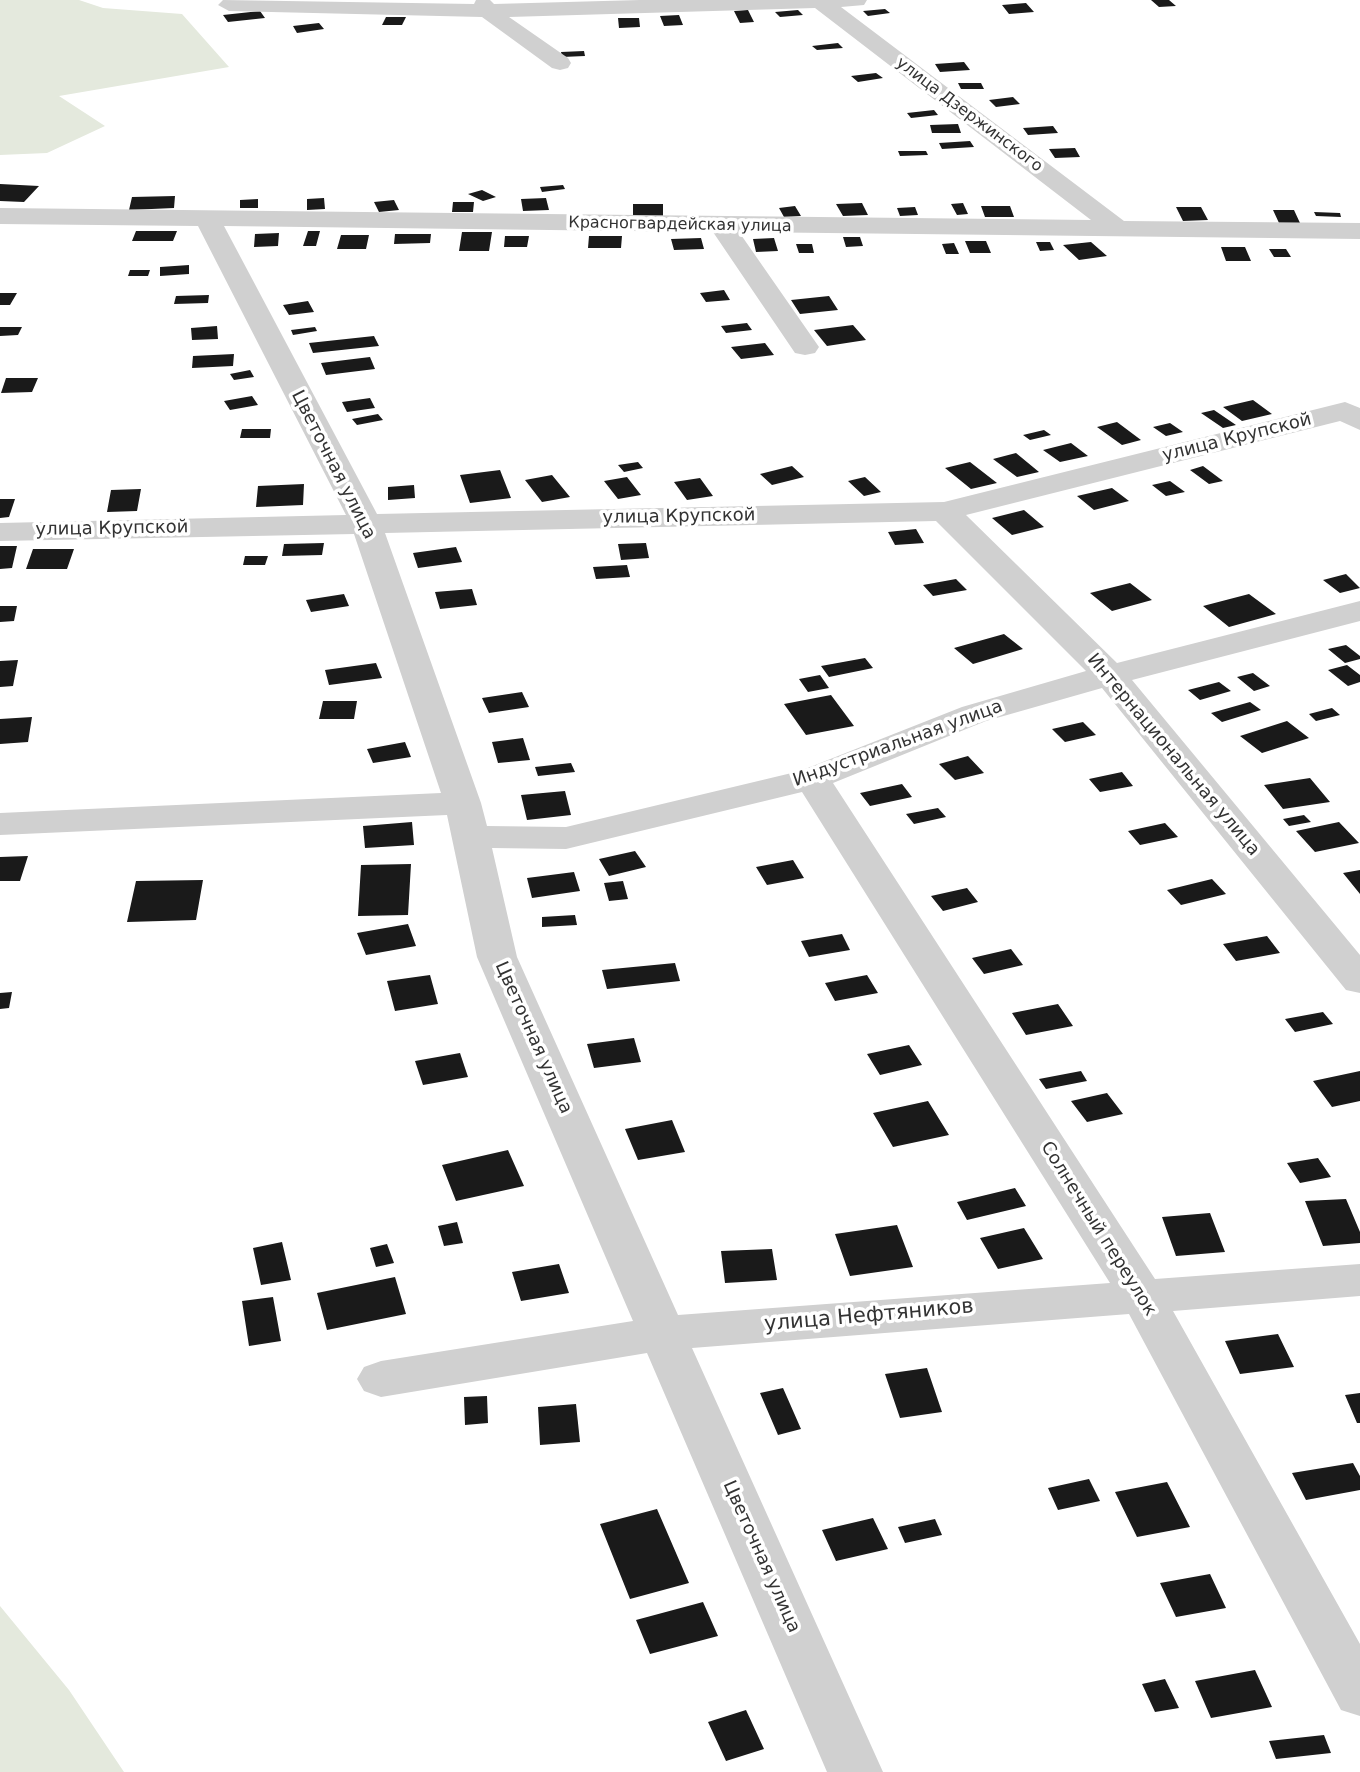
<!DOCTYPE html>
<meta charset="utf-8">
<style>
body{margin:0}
canvas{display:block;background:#fff}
</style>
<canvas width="1360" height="1772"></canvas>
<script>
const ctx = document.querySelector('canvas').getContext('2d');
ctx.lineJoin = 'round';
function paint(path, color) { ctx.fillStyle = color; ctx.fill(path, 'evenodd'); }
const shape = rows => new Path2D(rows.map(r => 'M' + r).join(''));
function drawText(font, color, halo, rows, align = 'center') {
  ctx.font = font + ' "DejaVu Sans",sans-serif'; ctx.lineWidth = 7; ctx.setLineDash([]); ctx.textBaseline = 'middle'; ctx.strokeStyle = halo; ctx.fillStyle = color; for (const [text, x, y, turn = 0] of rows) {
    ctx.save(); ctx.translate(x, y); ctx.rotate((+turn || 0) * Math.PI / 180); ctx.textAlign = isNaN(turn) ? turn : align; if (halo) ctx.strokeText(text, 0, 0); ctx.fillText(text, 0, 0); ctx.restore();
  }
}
paint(shape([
 [0,0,79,0,103,8,182,14,229,67,59,96,105,126,47,153,0,155],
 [0,1606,69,1690,124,1772,0,1772]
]), '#e4e9dd');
paint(shape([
 [1151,0,1169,0,1176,6,1159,7],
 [1026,3,1034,12,1009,14,1002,5],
 [885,9,890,13,868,16,863,11],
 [748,10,754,22,740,23,734,11],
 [798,10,803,15,780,17,775,12],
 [260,11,265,18,228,22,223,15],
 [679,15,683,25,664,26,660,16],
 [386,17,406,17,402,25,382,25],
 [618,18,639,18,640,27,619,28],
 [319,23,324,29,297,33,293,26],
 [838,43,843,48,817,50,812,46],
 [584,51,585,56,562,57,561,52],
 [964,62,970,70,940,72,935,64],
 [876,73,883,78,858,82,851,76],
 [958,83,981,83,984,89,961,89],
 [1013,97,1020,104,996,107,989,100],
 [934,110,938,115,911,118,907,113],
 [958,124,961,133,932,133,930,125],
 [1053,126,1058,133,1028,135,1023,128],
 [970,141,974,147,942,149,939,143],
 [1075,148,1080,157,1055,158,1049,149],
 [898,151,926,151,928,155,900,156],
 [0,184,39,186,24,202,0,201],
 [563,185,565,189,542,192,540,187],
 [482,190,496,197,483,201,468,194],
 [175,196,174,208,129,210,132,197],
 [324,198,325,209,307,210,307,199],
 [546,198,549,210,523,211,521,199],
 [258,199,258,208,240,208,240,200],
 [394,200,399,210,379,212,374,202],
 [453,202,474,202,473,212,452,212],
 [862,203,868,215,843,216,836,204],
 [963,203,968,214,957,215,951,204],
 [633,204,663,204,663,217,633,217],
 [795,206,801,216,784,217,779,208],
 [981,206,1010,206,1014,217,985,217],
 [915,207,918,215,900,216,897,208],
 [1176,207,1201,207,1208,220,1183,221],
 [1273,210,1294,210,1300,223,1279,223],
 [1314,212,1340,213,1341,217,1316,216],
 [136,231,177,231,173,241,132,241],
 [308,231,320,231,316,246,303,246],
 [462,232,492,232,489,251,459,251],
 [279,233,278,246,254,247,255,234],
 [395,234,431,234,430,243,394,244],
 [341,235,369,235,366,249,337,249],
 [505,236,529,236,527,247,504,247],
 [589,236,622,236,621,248,588,248],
 [843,237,860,237,863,246,846,247],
 [701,238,704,249,674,250,671,239],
 [774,238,778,251,756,252,753,239],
 [965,241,986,241,991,253,970,253],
 [1036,242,1050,242,1054,250,1040,251],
 [1091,242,1107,256,1079,260,1063,245],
 [954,243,959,254,946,254,942,244],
 [796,244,812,244,814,253,799,253],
 [1221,247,1245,247,1251,261,1226,261],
 [1269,249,1286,249,1291,257,1274,257],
 [189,265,189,274,160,276,160,267],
 [130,270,150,270,148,276,128,276],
 [724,290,730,300,706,302,700,293],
 [0,293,17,293,10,305,0,305],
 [209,295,208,303,174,304,176,296],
 [829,296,838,310,800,314,791,300],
 [308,301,314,312,289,315,283,305],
 [747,323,752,330,726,333,721,326],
 [853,325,866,340,827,346,814,330],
 [217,326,218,339,192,340,191,328],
 [0,327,22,327,18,335,0,336],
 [315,327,317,331,293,335,291,330],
 [374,336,379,346,313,353,309,343],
 [765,343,774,355,741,359,731,347],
 [234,354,233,366,192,368,193,356],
 [370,357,375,369,326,375,321,363],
 [250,370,254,377,234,380,230,374],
 [6,378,38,378,32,392,1,393],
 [252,396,258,405,230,410,224,401],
 [370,398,375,408,347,412,342,402],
 [1253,400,1272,414,1242,421,1223,407],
 [1214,410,1236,425,1223,428,1201,413],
 [378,414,383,420,357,425,352,419],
 [1117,422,1141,440,1122,445,1097,427],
 [1170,423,1183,432,1166,436,1153,427],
 [242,429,271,429,270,438,240,438],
 [1044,430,1051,435,1030,440,1023,435],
 [1071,443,1088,456,1060,462,1043,450],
 [1016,453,1039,472,1017,477,993,459],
 [638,462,643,468,624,472,618,465],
 [970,462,997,483,971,489,945,468],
 [792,466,804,477,772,485,760,474],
 [1203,466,1223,481,1209,484,1190,470],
 [500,470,511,498,470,503,460,475],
 [552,475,570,497,542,502,525,480],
 [627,477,641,495,618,499,604,481],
 [865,477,881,492,864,496,848,481],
 [700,478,713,496,687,500,674,482],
 [1170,481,1185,492,1166,496,1152,485],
 [304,484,303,505,256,507,258,486],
 [414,485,415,498,388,500,388,487],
 [1112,488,1129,501,1094,510,1077,496],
 [141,489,137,511,107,512,111,490],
 [0,499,15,499,9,517,0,518],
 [1024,510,1044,527,1012,535,992,518],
 [916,529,924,543,895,545,888,532],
 [324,543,322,555,282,556,284,544],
 [646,543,649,558,621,560,618,544],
 [0,546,17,546,12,568,0,569],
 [456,547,462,562,418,568,413,553],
 [33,549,74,549,67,569,26,569],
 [245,556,268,556,265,565,243,565],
 [627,565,630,577,596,579,593,567],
 [1346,574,1360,588,1340,593,1323,580],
 [956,579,967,590,933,596,923,585],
 [1130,583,1152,600,1112,611,1090,593],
 [472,589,477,605,440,609,435,592],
 [344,594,349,606,311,612,306,600],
 [1249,594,1276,614,1229,627,1203,606],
 [0,606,17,606,14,621,0,622],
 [1004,634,1023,649,973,664,954,648],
 [1346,645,1360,656,1360,659,1345,663,1328,649],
 [865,658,873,668,829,677,821,666],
 [18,660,13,686,0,687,0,661],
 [376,663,382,678,329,685,325,670],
 [1347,665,1360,675,1360,682,1348,686,1328,670],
 [1253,673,1270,686,1254,691,1237,677],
 [820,675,829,688,808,692,799,679],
 [1219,682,1231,691,1200,700,1188,690],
 [522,692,529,707,489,713,482,698],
 [831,695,854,726,806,735,784,704],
 [323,701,357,701,354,719,319,719],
 [1250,702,1261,710,1222,722,1211,713],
 [1332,708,1340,715,1316,721,1309,714],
 [32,717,28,742,0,744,0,719],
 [1287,721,1309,738,1262,753,1240,736],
 [1083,722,1096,735,1065,742,1052,729],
 [523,738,530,760,498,763,492,742],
 [405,742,411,757,373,763,367,749],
 [968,756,984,773,955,780,939,764],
 [571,763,575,772,538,776,535,767],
 [1122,772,1133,786,1100,792,1089,779],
 [1310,778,1330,802,1283,809,1264,785],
 [902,784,912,797,870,806,860,793],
 [565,791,571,815,527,820,521,795],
 [938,808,946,817,914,824,906,814],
 [1304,815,1311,822,1289,826,1283,819],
 [412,822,414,845,365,848,363,826],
 [1339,822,1359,843,1315,852,1296,831],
 [1165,823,1178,837,1140,845,1128,831],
 [635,851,646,867,609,876,599,859],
 [28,856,20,881,0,881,0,857],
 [793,860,804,878,767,885,756,867],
 [411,864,408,915,358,916,361,865],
 [1360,870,1360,894,1343,873],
 [574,872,580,891,532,898,527,878],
 [1212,879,1226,894,1181,905,1167,890],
 [203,880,196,920,127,922,136,881],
 [623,881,628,899,609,901,604,883],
 [967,888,978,902,943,911,931,896],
 [575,915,577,925,542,927,542,917],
 [408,924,416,946,366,955,357,933],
 [842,934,850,950,809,957,801,941],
 [1267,936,1280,953,1236,961,1223,944],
 [1011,949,1023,965,984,974,972,958],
 [675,963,680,981,607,989,602,970],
 [430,975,438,1004,395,1011,387,981],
 [867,975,878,993,835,1001,825,983],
 [12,992,9,1008,0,1009,0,993],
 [1058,1004,1073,1026,1026,1035,1012,1013],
 [1323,1012,1333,1024,1295,1032,1285,1019],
 [634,1038,641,1062,594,1068,587,1044],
 [909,1045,922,1065,880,1075,867,1054],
 [460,1053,468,1077,423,1085,415,1061],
 [1081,1071,1087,1081,1046,1089,1039,1079],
 [1360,1071,1360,1101,1332,1107,1313,1081],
 [1107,1093,1123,1114,1087,1122,1071,1101],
 [928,1101,949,1135,893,1147,873,1113],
 [672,1120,685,1152,638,1160,625,1129],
 [508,1150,524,1186,456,1201,442,1165],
 [1318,1158,1331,1177,1300,1183,1287,1163],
 [1015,1188,1026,1206,967,1220,957,1202],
 [1346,1199,1360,1232,1360,1243,1323,1246,1305,1201],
 [1210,1213,1225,1252,1176,1256,1162,1217],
 [457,1222,463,1243,444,1246,438,1226],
 [897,1225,913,1267,850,1276,835,1234],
 [1024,1228,1043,1259,998,1269,980,1238],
 [282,1242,291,1280,261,1285,253,1248],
 [387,1244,394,1263,376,1267,370,1248],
 [772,1249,777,1280,725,1283,721,1251],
 [559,1264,569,1293,521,1301,512,1272],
 [395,1277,406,1314,327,1330,317,1293],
 [273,1297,281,1341,249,1346,242,1301],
 [1278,1334,1294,1367,1240,1374,1225,1341],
 [927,1368,942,1412,900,1418,885,1374],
 [783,1388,801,1429,778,1435,760,1393],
 [1360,1393,1360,1423,1357,1423,1345,1395],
 [487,1396,488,1423,465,1425,464,1397],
 [576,1404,580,1442,540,1445,538,1407],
 [1353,1463,1360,1476,1360,1490,1306,1500,1292,1473],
 [1089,1479,1100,1501,1058,1510,1048,1488],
 [1167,1482,1190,1527,1137,1537,1115,1492],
 [657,1509,689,1583,630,1599,600,1524],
 [873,1518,888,1549,836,1561,822,1530],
 [935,1519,942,1535,905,1543,898,1527],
 [1210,1574,1226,1608,1176,1617,1160,1583],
 [703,1602,718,1636,650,1654,636,1620],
 [1255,1670,1272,1707,1211,1718,1195,1681],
 [1165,1679,1179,1708,1155,1712,1142,1684],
 [746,1710,764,1749,726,1761,708,1722],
 [1324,1735,1331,1753,1276,1759,1269,1741]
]), '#1a1a1a');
paint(shape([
 [223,0,474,4,476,0,490,0,494,4,640,0,867,0,864,5,841,7,1124,221,1360,223,1360,239,739,232,819,347,815,353,805,355,795,353,713,232,224,226,377,514,944,502,1345,402,1360,408,1360,430,1340,421,966,515,1117,663,1360,601,1360,621,1132,680,1360,955,1360,993,1346,990,1102,688,986,721,833,783,1155,1279,1360,1264,1360,1296,1173,1311,1360,1644,1360,1716,1341,1710,1129,1314,692,1348,883,1772,827,1772,647,1353,381,1397,364,1391,357,1379,364,1367,381,1361,633,1321,477,957,447,815,0,835,0,813,441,793,354,534,0,541,0,523,346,515,198,226,0,224,0,208,1091,220,815,8,509,17,568,58,571,63,568,68,560,70,552,68,482,17,229,11,218,5,223,0],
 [936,521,1086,671,962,707,800,771,566,827,487,826,481,803,385,533,936,521],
 [802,792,1110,1283,678,1315,517,957,492,848,566,849,802,792]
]), '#d0d0d0');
drawText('16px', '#333', '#fff', [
 ["улица Дзержинского",969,115,37],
 ["Красногвардейская улица",680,225,1]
]);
drawText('18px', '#333', '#fff', [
 ["улица Крупской",1237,438,-14],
 ["Цветочная улица",333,465,63],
 ["улица Крупской",679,517,-1],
 ["улица Крупской",112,529,-1],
 ["Индустриальная улица",898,744,-20],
 ["Интернациональная улица",1173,755,50],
 ["Цветочная улица",533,1038,66],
 ["Солнечный переулок",1098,1229,58],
 ["Цветочная улица",761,1557,66]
]);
drawText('21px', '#333', '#fff', [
 ["улица Нефтяников",869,1316,-5]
]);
</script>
